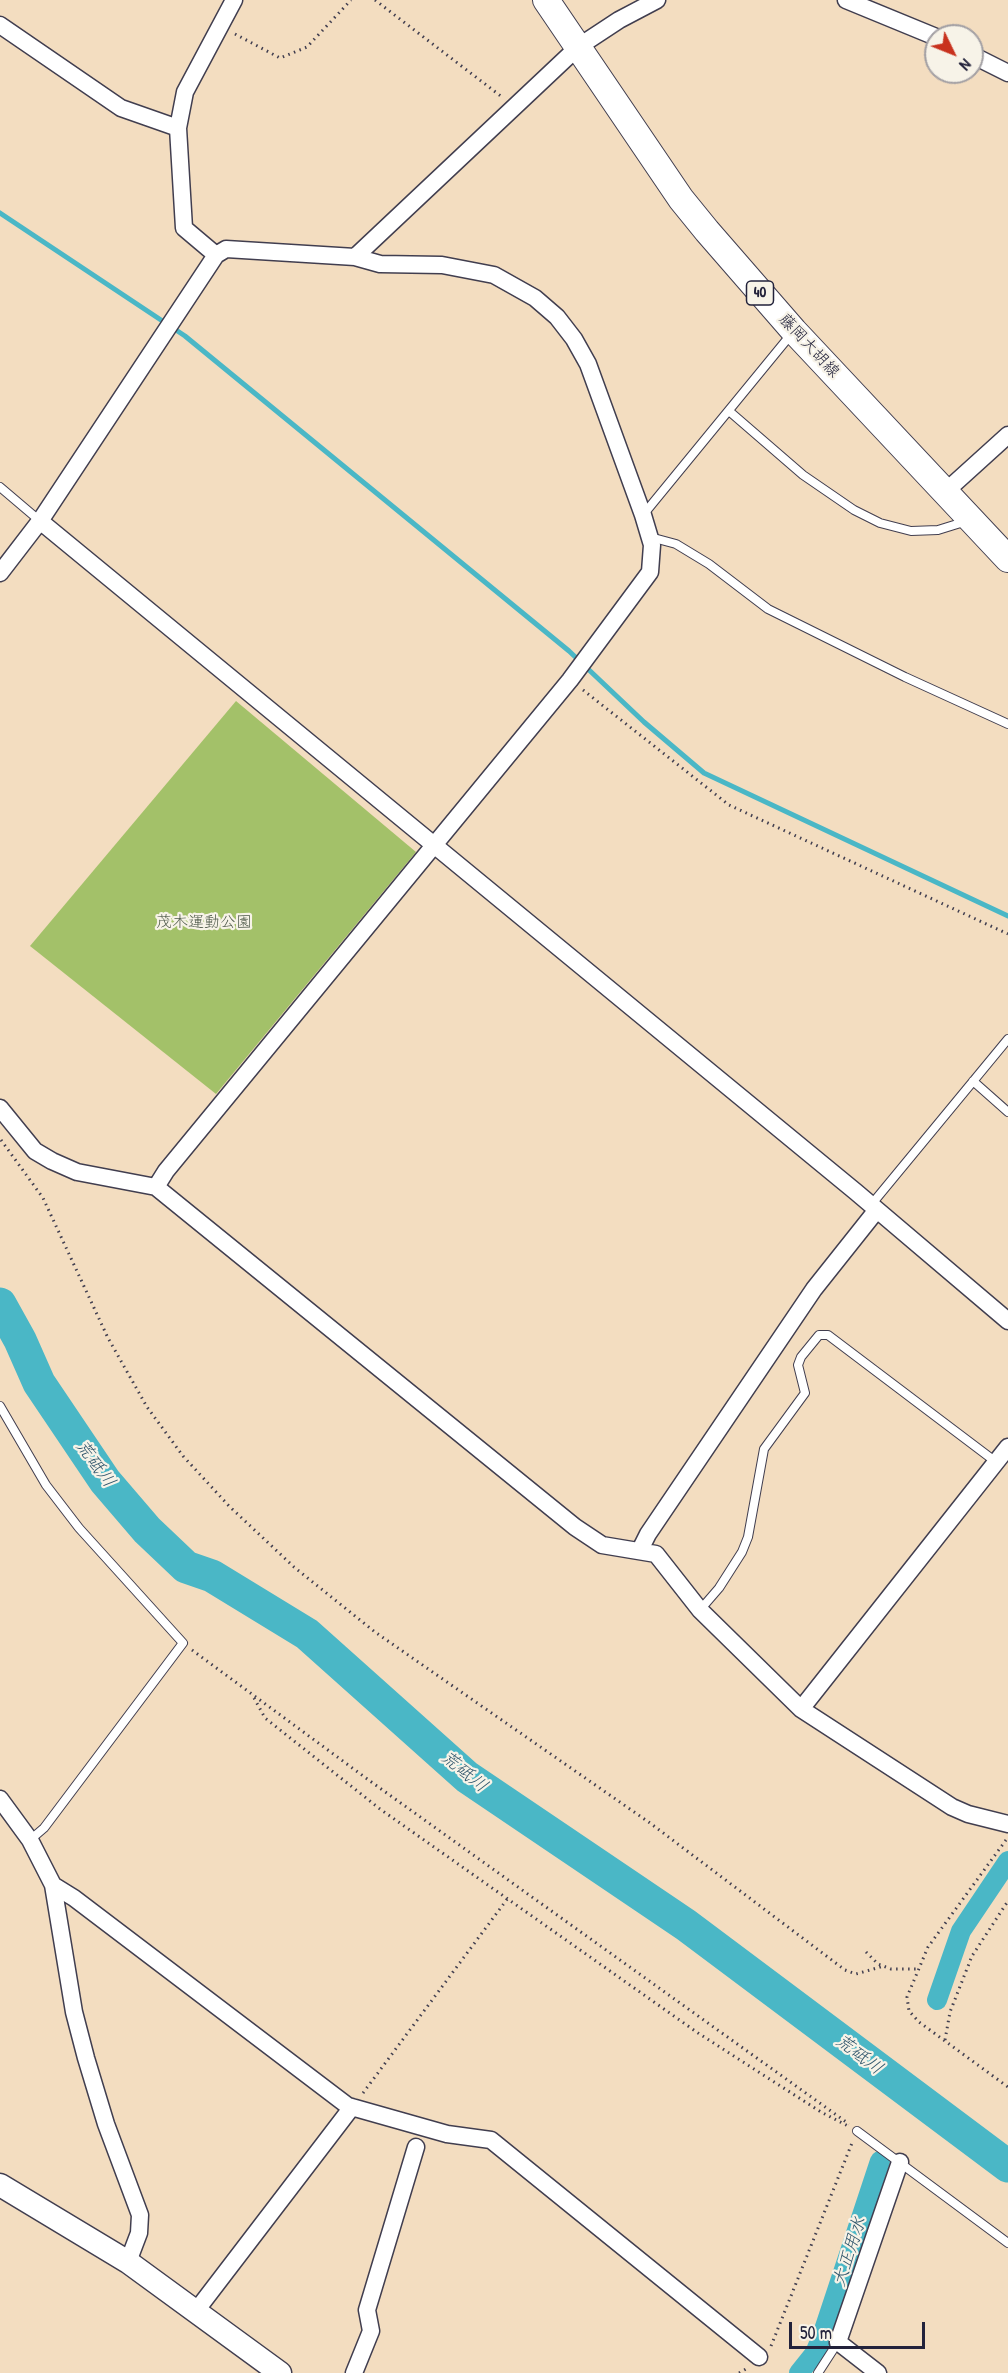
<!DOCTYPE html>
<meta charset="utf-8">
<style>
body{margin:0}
#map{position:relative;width:1008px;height:2373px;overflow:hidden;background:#f3ddc0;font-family:"Patrick Hand",sans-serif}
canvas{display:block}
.north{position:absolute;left:924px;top:24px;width:60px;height:60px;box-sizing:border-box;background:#f7f3e8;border:2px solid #a29fa3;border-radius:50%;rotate:133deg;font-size:16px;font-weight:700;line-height:24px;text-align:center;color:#22223b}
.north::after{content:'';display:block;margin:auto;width:21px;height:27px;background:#c8321e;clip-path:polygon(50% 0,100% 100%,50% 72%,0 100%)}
.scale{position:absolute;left:789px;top:2322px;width:136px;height:27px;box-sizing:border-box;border:3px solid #22223b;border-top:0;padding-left:8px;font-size:18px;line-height:21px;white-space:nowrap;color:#22223b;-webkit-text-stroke:4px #f7f3e8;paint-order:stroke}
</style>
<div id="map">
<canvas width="1008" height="2373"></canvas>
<div class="north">N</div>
<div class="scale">50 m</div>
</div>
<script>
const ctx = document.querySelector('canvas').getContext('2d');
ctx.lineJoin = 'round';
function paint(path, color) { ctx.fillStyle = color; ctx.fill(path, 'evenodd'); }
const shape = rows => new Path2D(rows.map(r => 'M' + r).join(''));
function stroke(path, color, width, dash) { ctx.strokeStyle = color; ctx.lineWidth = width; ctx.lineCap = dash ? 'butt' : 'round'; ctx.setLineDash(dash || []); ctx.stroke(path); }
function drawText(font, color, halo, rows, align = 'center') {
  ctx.font = font + ' "Patrick Hand","Klee One",sans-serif'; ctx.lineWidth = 4.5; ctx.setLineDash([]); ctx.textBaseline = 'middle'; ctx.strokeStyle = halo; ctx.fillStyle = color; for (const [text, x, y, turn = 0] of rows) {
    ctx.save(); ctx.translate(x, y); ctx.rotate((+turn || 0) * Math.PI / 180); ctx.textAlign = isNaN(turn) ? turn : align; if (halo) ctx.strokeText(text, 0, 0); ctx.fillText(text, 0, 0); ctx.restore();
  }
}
paint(shape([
 [236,701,416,852,216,1094,30,946]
]), '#a3c169');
stroke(shape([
 [0,213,185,336,569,651,644,722,704,773,1008,916]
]), '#4ab7c6', 5);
stroke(shape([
 [937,2000,961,1931,1008,1861],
 [799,2373,815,2353,822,2336,880,2161]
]), '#4ab7c6', 20);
stroke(shape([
 [0,1304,20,1340,39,1383,105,1481,147,1530,186,1567,212,1576,307,1634,467,1777,686,1925,1008,2166]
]), '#4ab7c6', 33);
const lane = shape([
 [729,411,803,475,854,510,880,523,911,531,938,530,967,521],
 [0,487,40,521],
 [643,515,793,332],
 [650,537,676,544,709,564,768,609,905,677,1008,724],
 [973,1081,1008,1112],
 [871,1205,1008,1039],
 [0,1406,46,1485,79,1528,183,1643,44,1828,30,1840],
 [700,1610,719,1588,742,1552,748,1537,764,1449,805,1393,798,1365,801,1357,819,1335,828,1335,996,1462],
 [857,2131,1008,2243],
 [818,2373,838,2342]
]);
const street = shape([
 [846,0,936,37],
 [0,25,121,108,178,128],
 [972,55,1008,73],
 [216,255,184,228,178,128,185,92,234,0],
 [945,492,1008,435],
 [40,521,856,1192,1008,1321],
 [0,573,40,521,216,255,226,249,355,257,578,47,619,20,657,0],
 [0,1108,35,1151,52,1161,77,1172,156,1187,575,1527,602,1545,656,1554,700,1610,801,1709,952,1807,968,1814,1008,1824],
 [156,1187,166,1171,570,680,650,572,652,545,643,515,588,364,574,339,557,317,535,298,494,275,442,265,380,264,355,257],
 [640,1550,648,1534,814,1289,876,1211],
 [801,1709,1008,1447],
 [0,1799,30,1840,53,1885,74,2012,86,2058,106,2124,140,2215,139,2233,128,2262],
 [53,1885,74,1898,348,2106,447,2134,491,2140,759,2357],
 [196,2311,352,2107],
 [354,2373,371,2331,367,2310,416,2147],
 [878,2373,838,2342,900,2162]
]);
const secondary = shape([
 [0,2185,128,2262,280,2373]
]);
const primary = shape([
 [546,0,681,199,707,231,794,331,1008,559]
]);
stroke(lane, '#413e4f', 10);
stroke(street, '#413e4f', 19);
stroke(secondary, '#413e4f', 25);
stroke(primary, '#413e4f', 28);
stroke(shape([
 [375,0,502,97],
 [235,34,280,58,307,47,351,0],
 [583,690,729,805,1008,934],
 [1,1140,43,1198,108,1338,147,1407,183,1456,229,1506,294,1567,375,1632,650,1823,845,1970,856,1974,884,1966],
 [192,1650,370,1781,849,2124],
 [254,1698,265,1718,380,1809,698,2033,821,2112,848,2126],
 [1006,1840,928,1947,907,1997,909,2011,919,2022,1008,2087],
 [866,1952,878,1964,891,1969,917,1969],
 [945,2040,950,2012,972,1956,1008,1901],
 [363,2093,508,1898],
 [771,2346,852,2143],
 [739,2373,746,2369]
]), '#413e4f', 3, [1.5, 4.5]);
stroke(lane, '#fff', 8);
stroke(street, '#fff', 16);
stroke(secondary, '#fff', 22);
stroke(primary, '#fff', 26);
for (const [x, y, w] of [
 [760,293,27]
]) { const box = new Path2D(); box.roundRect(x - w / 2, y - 12, w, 24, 4.5); ctx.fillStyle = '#f7f3e8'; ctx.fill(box); stroke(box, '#22223b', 1.5); }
drawText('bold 15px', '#22223b', null, [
 ["40",760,293]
]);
drawText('16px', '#22223b', '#f7f3e8', [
 ["藤岡大胡線",809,346,47]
]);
drawText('16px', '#4f5a4b', '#f7f3e8', [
 ["茂木運動公園",204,923]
]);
drawText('italic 18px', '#30566c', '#f7f3e8', [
 ["荒砥川",95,1464,54],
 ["荒砥川",464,1772,39],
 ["荒砥川",859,2055,37],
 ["大正用水",850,2252,-72]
]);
</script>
